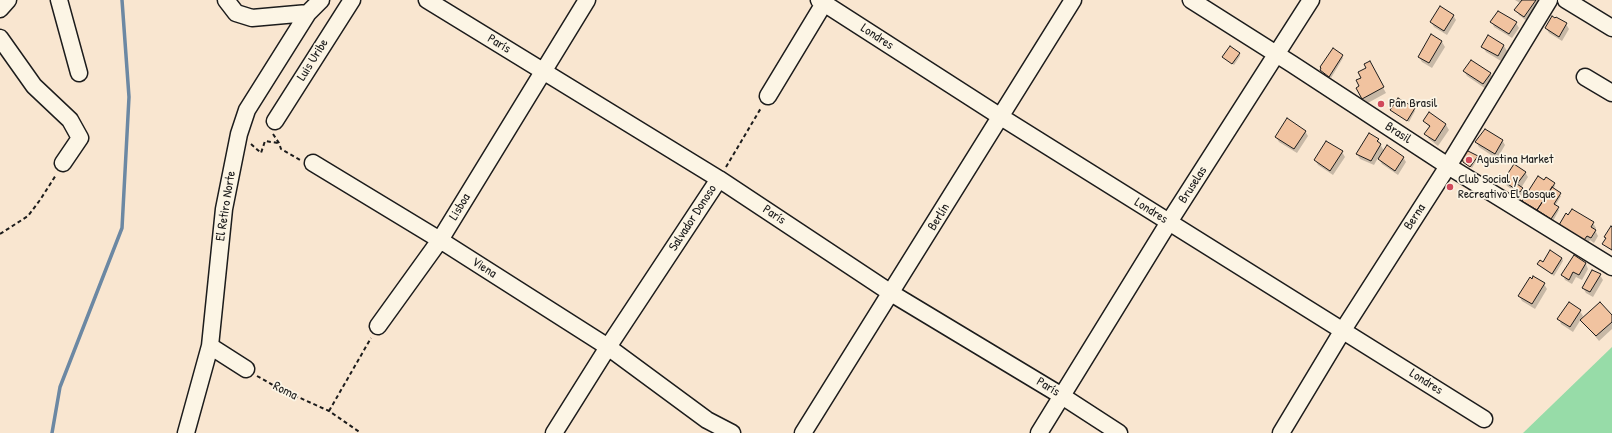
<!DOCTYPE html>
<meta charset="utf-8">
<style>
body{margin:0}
canvas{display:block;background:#f9e6d0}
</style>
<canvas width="1612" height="433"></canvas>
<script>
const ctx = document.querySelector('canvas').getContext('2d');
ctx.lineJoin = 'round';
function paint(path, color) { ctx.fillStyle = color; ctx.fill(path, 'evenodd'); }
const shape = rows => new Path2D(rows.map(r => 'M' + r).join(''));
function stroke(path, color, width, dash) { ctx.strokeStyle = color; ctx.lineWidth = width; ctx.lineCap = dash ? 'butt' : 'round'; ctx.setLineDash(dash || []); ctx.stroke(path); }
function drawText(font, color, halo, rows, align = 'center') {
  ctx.font = font + ' "Patrick Hand",sans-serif'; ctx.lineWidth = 3.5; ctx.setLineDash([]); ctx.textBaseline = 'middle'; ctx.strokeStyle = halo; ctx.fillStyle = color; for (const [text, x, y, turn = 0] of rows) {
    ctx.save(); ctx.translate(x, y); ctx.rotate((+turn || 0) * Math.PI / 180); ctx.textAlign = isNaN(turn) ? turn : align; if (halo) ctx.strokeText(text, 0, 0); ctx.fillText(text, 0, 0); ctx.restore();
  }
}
paint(shape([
 [1612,347,1612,433,1523,433]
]), '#97dca8');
paint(shape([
 [1515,0,1538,0,1540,3,1527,21,1519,15,1516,10,1520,3],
 [1453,15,1456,20,1447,35,1434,27,1431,22],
 [1492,22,1516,23,1519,28,1512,38,1494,27],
 [1566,24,1569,29,1562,41,1549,33,1546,28],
 [1431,36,1442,42,1445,47,1432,68,1422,62,1419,57],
 [1489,37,1504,46,1507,51,1501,61,1486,52,1483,47],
 [1239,53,1240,56,1234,65,1223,57],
 [1342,56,1343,58,1331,78,1323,72,1321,70],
 [1369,62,1386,93,1366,104,1357,88,1361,87,1363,78],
 [1464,71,1490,73,1493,78,1486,89,1467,76],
 [1414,109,1415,111,1409,122,1391,110],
 [1429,113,1446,125,1449,130,1438,146,1429,139,1426,134,1430,128,1424,121],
 [1305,131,1308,136,1297,153,1279,142,1276,137],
 [1369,135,1378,140,1384,151,1403,157,1406,162,1398,175,1382,164,1378,158,1374,165,1360,159,1357,154],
 [1502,140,1505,145,1497,159,1479,147,1476,142],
 [1342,152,1345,157,1333,175,1318,165,1315,160],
 [1477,156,1478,158,1472,168,1464,162],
 [1525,172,1528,177,1521,188,1525,194,1523,197,1507,186,1504,181],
 [1545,181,1554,184,1555,186,1553,189,1561,196,1555,206,1559,210,1553,221,1524,201],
 [1593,223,1596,228,1595,230,1598,236,1594,243,1590,240,1587,244,1563,230,1560,225],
 [1612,228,1612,251,1603,244,1607,239,1605,237],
 [1574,257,1586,264,1588,269,1582,280,1576,277,1572,284,1565,280,1563,275],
 [1562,258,1563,261,1554,276,1538,264],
 [1600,275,1603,280,1593,297,1586,293,1583,288],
 [1534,277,1544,284,1547,289,1535,309,1522,301,1519,296],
 [1580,311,1583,316,1573,332,1561,324,1559,319],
 [1612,317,1612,329,1599,341,1582,320]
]), '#0003');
stroke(shape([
 [52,433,60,387,122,228,129,97,122,0]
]), '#6c88a3', 3.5);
const building = shape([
 [1522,0,1536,0,1524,17,1514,10,1522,0],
 [1440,6,1454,15,1444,31,1430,22,1440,6],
 [1498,11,1517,22,1509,34,1490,22,1498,11],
 [1552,16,1555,18,1556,17,1567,23,1559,37,1545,28,1552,16],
 [1431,34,1442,41,1429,63,1418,57,1431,34],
 [1488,35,1504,45,1498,56,1481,47,1488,35],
 [1230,46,1240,53,1232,64,1222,57,1230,46],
 [1333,48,1343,55,1329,77,1320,70,1321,68,1320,67,1333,48],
 [1471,60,1491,73,1483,84,1463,71,1471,60],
 [1370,61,1384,87,1362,99,1356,88,1359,86,1356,80,1361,78,1358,72,1366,68,1364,64,1370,61],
 [1398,98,1415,108,1407,121,1390,110,1398,98],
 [1429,112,1446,124,1435,141,1424,134,1430,126,1423,121,1429,112],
 [1287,118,1306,131,1294,149,1275,137,1287,118],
 [1485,129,1503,140,1495,154,1475,142,1485,129],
 [1369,133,1379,139,1377,141,1381,144,1371,161,1356,154,1369,133],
 [1326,141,1343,151,1330,171,1314,160,1326,141],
 [1387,145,1404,157,1395,171,1378,159,1387,145],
 [1466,150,1478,156,1470,167,1463,162,1462,157,1466,150],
 [1514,164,1526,172,1517,184,1523,188,1520,192,1503,181,1514,164],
 [1538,176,1544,180,1546,177,1555,183,1537,210,1522,201,1538,176],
 [1552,187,1561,193,1554,204,1559,207,1551,219,1537,210,1552,187],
 [1572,209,1594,222,1591,227,1596,230,1591,238,1587,236,1584,240,1559,225,1566,213,1568,215,1572,209],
 [1611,226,1612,227,1612,250,1602,244,1606,238,1604,237,1611,226],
 [1550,250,1562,258,1552,274,1537,264,1540,260,1543,262,1550,250],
 [1574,255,1586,263,1579,275,1573,272,1569,280,1561,275,1574,255],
 [1592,270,1601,274,1590,292,1582,288,1592,270],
 [1533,276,1545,283,1532,304,1518,296,1530,277,1532,279,1533,276],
 [1569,302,1581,310,1570,327,1557,319,1569,302],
 [1600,302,1612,315,1612,322,1596,336,1580,320,1600,302]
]);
paint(building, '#f1c3a0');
stroke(building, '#1c1c1c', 1);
const minor = shape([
 [59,0,79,73],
 [226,0,236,13,252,18,308,13],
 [427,0,719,179,891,293,1062,396,1119,433],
 [819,0,1001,117,1484,419],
 [1191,0,1292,64,1448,166,1612,267],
 [1566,0,1612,28],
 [0,9,8,0],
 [0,38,34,86,70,120,80,138,63,163],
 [1585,77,1612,93],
 [768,96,826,0],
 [275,121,352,0],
 [313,163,440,240,608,347,707,420,732,433],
 [378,326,440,240,587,0],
 [210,346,246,369],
 [186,433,210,346,224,209,239,134,247,110,308,13,321,0],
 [554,433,608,347,719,179],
 [803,433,1073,0],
 [1039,433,1169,222,1311,0],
 [1281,433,1343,330,1448,166,1549,0]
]);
stroke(minor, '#1c1c1c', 19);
stroke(shape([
 [273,134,279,143,281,149,300,160],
 [251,144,261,153,265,141,278,143],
 [726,167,761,108],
 [0,234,28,216,40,200,56,175],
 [257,376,278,388,329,411,361,433],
 [329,411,371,338]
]), '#1c1c1c', 2, [4, 3]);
stroke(minor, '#fcf5e5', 16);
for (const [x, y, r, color] of [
 [1381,104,4,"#d1495b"],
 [1469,160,4,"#d1495b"],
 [1450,187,4,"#d1495b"]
]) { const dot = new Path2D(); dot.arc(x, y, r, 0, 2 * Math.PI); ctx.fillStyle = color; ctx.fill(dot); stroke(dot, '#fcf5e5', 1.5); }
drawText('13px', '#1c1c1c', '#fcf5e5', [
 ["Londres",877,37,33],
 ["París",499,44,31],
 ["Luis Uribe",313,60,-58],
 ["Brasil",1398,133,33],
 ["Bruselas",1193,185,-57],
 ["El Retiro Norte",226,206,-81],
 ["Lisboa",460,207,-59],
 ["Londres",1151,211,32],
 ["París",774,215,33],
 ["Berlín",939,217,-58],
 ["Berna",1415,217,-57],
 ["Salvador Donoso",693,218,-57],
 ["Viena",484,268,33],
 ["Londres",1426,382,32],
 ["París",1048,387,31],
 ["Roma",285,391,26]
]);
drawText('13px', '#1c1c1c', '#fcf5e5', [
 ["Pan Brasil",1389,104],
 ["Agustina Market",1477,160],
 ["Club Social y",1458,180],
 ["Recreativo El Bosque",1458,195]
], 'left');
</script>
